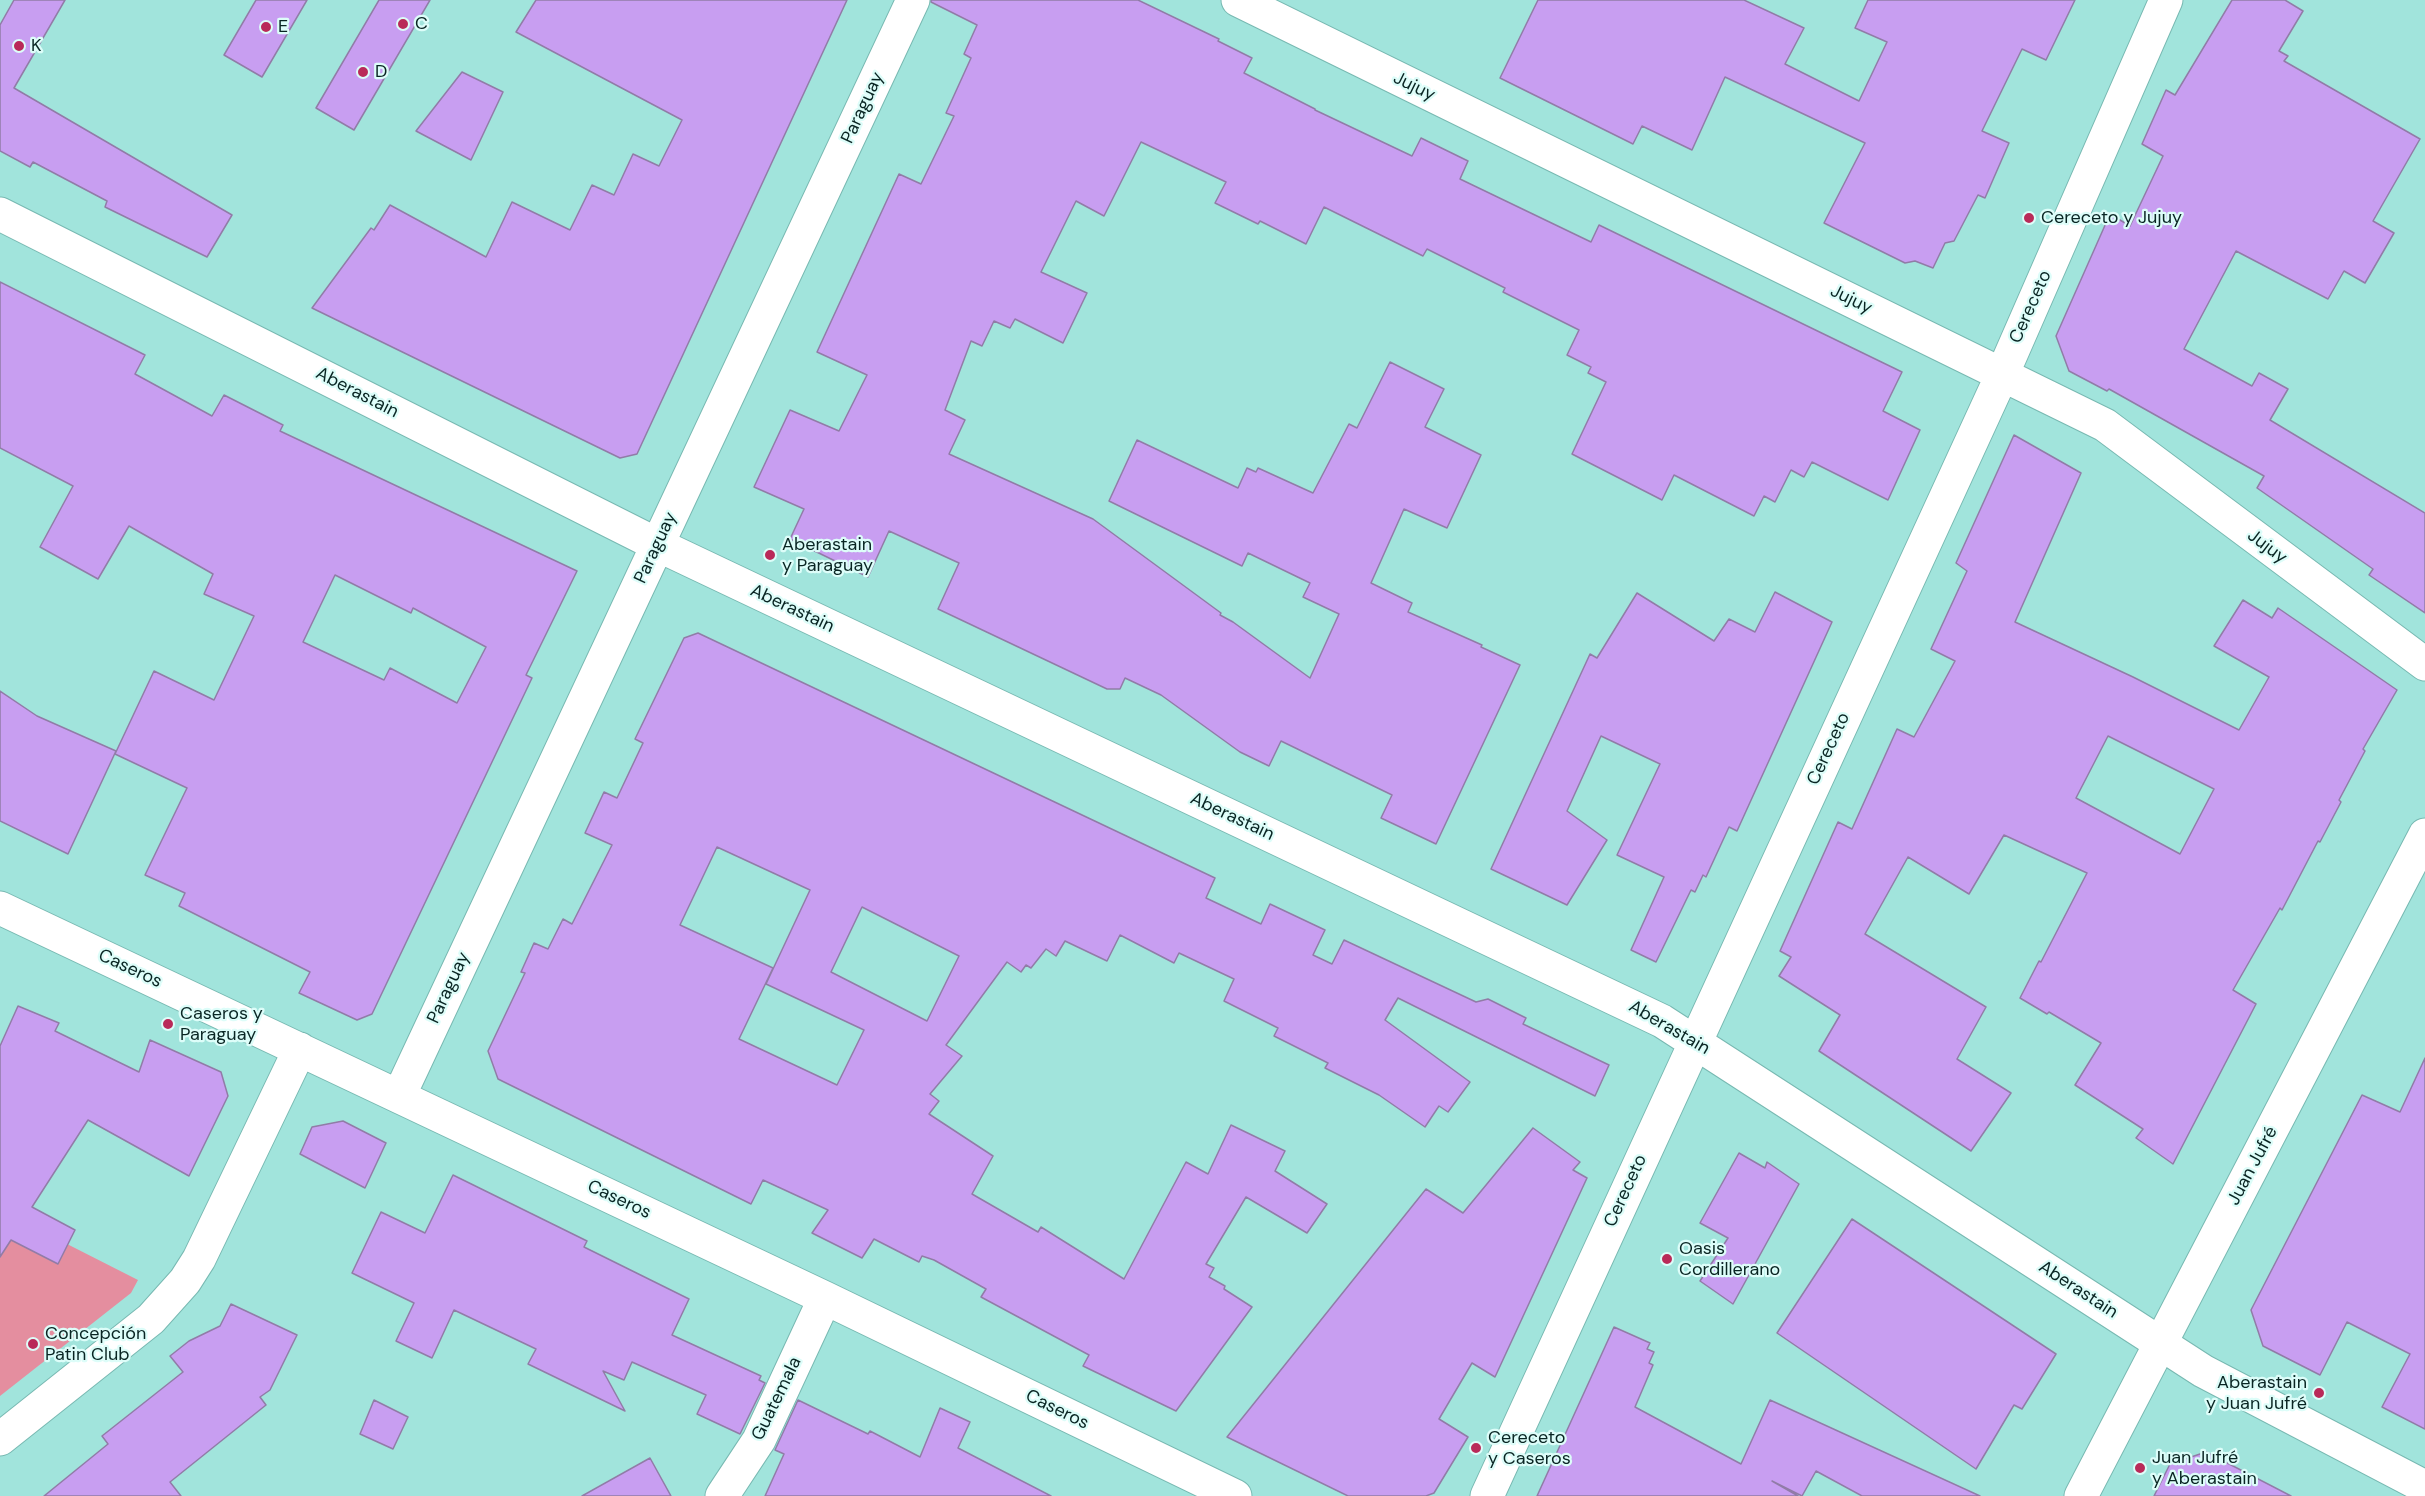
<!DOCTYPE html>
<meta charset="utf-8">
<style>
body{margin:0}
canvas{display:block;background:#a1e4dc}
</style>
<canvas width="2425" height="1496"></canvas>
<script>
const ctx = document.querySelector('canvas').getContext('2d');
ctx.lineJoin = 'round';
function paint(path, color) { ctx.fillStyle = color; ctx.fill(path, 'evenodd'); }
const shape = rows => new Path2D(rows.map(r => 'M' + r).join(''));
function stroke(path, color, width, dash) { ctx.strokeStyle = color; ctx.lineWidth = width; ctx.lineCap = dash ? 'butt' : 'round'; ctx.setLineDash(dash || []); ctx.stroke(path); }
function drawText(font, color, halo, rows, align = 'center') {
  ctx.font = font + ' "DM Sans",sans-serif'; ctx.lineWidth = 4.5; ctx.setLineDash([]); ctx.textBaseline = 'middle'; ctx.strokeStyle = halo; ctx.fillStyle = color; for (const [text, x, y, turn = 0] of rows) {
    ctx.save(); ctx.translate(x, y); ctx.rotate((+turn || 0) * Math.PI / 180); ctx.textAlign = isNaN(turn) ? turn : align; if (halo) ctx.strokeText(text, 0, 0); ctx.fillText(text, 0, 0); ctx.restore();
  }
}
paint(shape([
 [0,1210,138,1280,131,1293,0,1396]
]), '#e48e9f');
const building = shape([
 [14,0,65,0,14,88,232,215,207,257,105,207,107,201,33,162,30,167,0,151,0,25,14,0],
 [256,0,307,0,262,77,224,55,256,0],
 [379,0,430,0,354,130,316,108,379,0],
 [536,0,847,0,637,454,620,458,312,308,371,228,374,230,390,205,486,257,512,202,570,230,592,185,614,195,633,154,659,166,682,120,516,32,536,0],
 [931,0,1138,0,1219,39,1218,41,1252,58,1244,73,1315,109,1315,110,1412,156,1421,138,1468,161,1460,179,1591,242,1599,225,1902,372,1883,411,1920,430,1888,500,1812,462,1804,477,1791,470,1775,502,1764,496,1754,516,1674,475,1662,500,1572,454,1606,382,1588,373,1591,367,1567,355,1579,330,1503,292,1505,288,1427,249,1423,256,1324,207,1306,244,1260,221,1258,224,1215,203,1226,182,1141,142,1104,216,1076,201,1041,272,1087,293,1063,343,1015,319,1010,328,994,321,982,346,971,341,945,410,965,420,949,454,1093,519,1221,613,1220,615,1233,622,1310,678,1339,614,1303,597,1310,583,1248,553,1242,566,1109,501,1137,440,1238,488,1247,468,1256,472,1258,468,1313,493,1349,424,1357,428,1390,362,1444,389,1425,427,1481,455,1447,528,1404,509,1371,583,1412,603,1408,612,1482,645,1481,647,1520,665,1436,844,1381,818,1392,795,1281,741,1269,766,1240,752,1161,695,1125,678,1120,689,1107,689,938,609,959,563,889,531,868,577,790,539,804,509,754,487,790,410,839,431,867,375,817,352,899,174,921,184,954,116,946,113,971,58,964,54,977,25,931,2,931,0],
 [1538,0,1744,0,1804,28,1785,64,1859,101,1887,42,1855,28,1868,0,2075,0,2046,60,2022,49,1982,131,2009,143,1985,198,1978,195,1954,241,1945,243,1933,268,1915,261,1905,263,1824,223,1865,143,1725,77,1692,150,1642,126,1633,144,1500,78,1538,0],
 [2232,0,2285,0,2303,11,2279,51,2288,56,2284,61,2420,139,2373,221,2394,233,2365,283,2344,271,2328,299,2236,251,2184,349,2252,386,2259,373,2288,389,2270,420,2425,513,2425,613,2369,575,2373,569,2257,488,2264,476,2109,389,2107,391,2069,371,2056,336,2110,214,2130,226,2163,156,2142,144,2166,90,2175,95,2232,0],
 [462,72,503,92,471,160,416,131,462,72],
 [0,282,145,355,135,374,212,416,224,395,283,425,280,431,577,571,526,675,532,678,372,1014,357,1020,299,993,310,972,179,906,185,893,145,875,187,788,115,754,154,671,214,700,254,616,204,594,213,574,129,526,98,579,40,547,73,486,0,448,0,282],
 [335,575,411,613,413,608,486,647,457,703,390,668,384,680,303,642,335,575],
 [2014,435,2081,473,2015,622,2133,677,2239,730,2269,677,2214,646,2243,600,2272,618,2278,608,2397,690,2363,749,2365,751,2339,800,2341,802,2320,842,2318,841,2282,910,2280,908,2233,990,2256,1004,2173,1164,2136,1138,2143,1129,2075,1085,2101,1043,2049,1012,2047,1014,2020,998,2039,961,2041,962,2087,873,2004,835,1969,894,1908,857,1865,934,1986,1007,1957,1059,2011,1093,1971,1151,1819,1051,1840,1015,1779,976,1791,957,1780,951,1838,822,1852,829,1897,729,1914,737,1955,661,1931,649,1967,571,1956,563,2014,435],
 [2108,736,2214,789,2180,854,2076,798,2108,736],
 [1775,592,1832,622,1737,831,1729,827,1706,877,1703,875,1695,892,1691,890,1656,962,1631,950,1664,877,1617,855,1660,764,1601,736,1567,811,1607,840,1567,905,1491,869,1590,654,1597,658,1637,593,1714,641,1729,619,1755,632,1775,592],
 [698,633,1215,878,1206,898,1261,924,1270,904,1325,930,1313,955,1332,964,1344,940,1476,1002,1488,999,1526,1018,1523,1024,1609,1065,1595,1096,1398,998,1385,1020,1470,1082,1448,1112,1439,1106,1425,1127,1379,1095,1325,1068,1328,1063,1274,1036,1278,1028,1224,1001,1234,979,1179,953,1174,963,1120,935,1107,961,1065,941,1056,956,1046,949,1031,968,1026,965,1021,972,1007,962,946,1045,962,1056,930,1094,939,1101,929,1114,993,1156,972,1194,1038,1232,1041,1227,1124,1279,1186,1162,1208,1174,1231,1125,1285,1151,1275,1171,1327,1204,1307,1233,1246,1197,1206,1264,1214,1268,1209,1277,1225,1286,1224,1289,1252,1307,1176,1411,1083,1366,1089,1355,981,1297,986,1289,934,1260,922,1256,919,1262,874,1239,862,1258,812,1233,828,1210,763,1180,751,1204,498,1079,488,1051,525,973,521,972,534,943,548,949,563,919,572,924,612,845,585,833,604,792,617,798,643,743,635,739,684,638,698,633],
 [717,847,810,890,766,984,864,1030,837,1085,739,1039,773,968,680,925,717,847],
 [862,907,959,956,927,1021,831,972,862,907],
 [0,691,37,716,116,751,68,854,0,821,0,691],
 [18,1006,59,1023,55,1031,139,1072,150,1040,221,1072,228,1096,189,1176,88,1120,32,1207,75,1230,58,1264,11,1240,0,1257,0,1046,18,1006],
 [2425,1058,2425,1429,2382,1407,2410,1354,2347,1322,2320,1375,2263,1346,2251,1310,2362,1095,2400,1112,2425,1058],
 [343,1121,386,1143,365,1188,300,1154,312,1127,343,1121],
 [1533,1128,1580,1162,1573,1170,1587,1178,1495,1377,1472,1363,1439,1419,1468,1437,1434,1493,1426,1496,1348,1496,1227,1437,1426,1189,1463,1213,1533,1128],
 [1739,1153,1765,1168,1767,1162,1799,1184,1733,1304,1700,1281,1728,1238,1700,1223,1739,1153],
 [453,1175,587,1241,584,1247,689,1299,672,1335,761,1376,759,1380,765,1383,740,1434,697,1414,706,1395,632,1362,624,1380,603,1371,625,1411,528,1364,536,1349,454,1310,432,1358,396,1341,414,1303,352,1273,381,1212,425,1233,453,1175],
 [1852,1219,2056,1354,2022,1409,2014,1405,1976,1469,1777,1333,1852,1219],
 [231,1304,297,1335,270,1390,260,1397,266,1405,170,1482,181,1496,44,1496,108,1444,102,1436,183,1372,170,1356,189,1341,220,1326,231,1304],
 [1614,1327,1650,1343,1647,1349,1654,1352,1649,1363,1653,1365,1635,1407,1741,1464,1770,1400,1980,1496,1862,1496,1816,1471,1802,1496,1772,1481,1798,1496,1537,1496,1614,1327],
 [374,1400,408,1417,393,1449,360,1434,374,1400],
 [798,1400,868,1434,870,1431,920,1457,940,1408,970,1422,958,1448,1051,1496,765,1496,784,1454,775,1450,798,1400],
 [2206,1452,2291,1496,2154,1496,2170,1464,2206,1452],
 [650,1458,671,1496,582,1496,650,1458]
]);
paint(building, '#c89ef1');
stroke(building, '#917ca7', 1.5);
const street = shape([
 [1238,0,2105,425,2425,664],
 [0,214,658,545,1662,1021,2203,1371,2425,1487],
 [0,908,825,1298,1235,1496],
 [399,1096,913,0],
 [0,1439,151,1319,185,1281,199,1259,300,1049],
 [722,1496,759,1440,825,1298],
 [1487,1496,2002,375,2166,0]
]);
const secondary = shape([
 [2081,1496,2425,835]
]);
stroke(street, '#78b9b2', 35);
stroke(secondary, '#78b9b2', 35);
stroke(street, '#fff', 33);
stroke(secondary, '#fff', 33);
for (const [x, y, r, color] of [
 [403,24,6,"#b92a59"],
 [266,27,6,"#b92a59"],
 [19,46,6,"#b92a59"],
 [363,72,6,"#b92a59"],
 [2029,218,6,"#b92a59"],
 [770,555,6,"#b92a59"],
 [168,1024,6,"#b92a59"],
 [1667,1259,6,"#b92a59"],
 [33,1344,6,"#b92a59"],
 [2319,1393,6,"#b92a59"],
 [1476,1448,6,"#b92a59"],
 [2140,1468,6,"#b92a59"]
]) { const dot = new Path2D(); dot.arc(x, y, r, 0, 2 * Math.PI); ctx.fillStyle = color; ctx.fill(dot); stroke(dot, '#ddfdf9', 2); }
drawText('18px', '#092523', '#ddfdf9', [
 ["C",415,24],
 ["E",278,27],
 ["K",31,46],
 ["D",375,72],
 ["Cereceto y Jujuy",2041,218],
 ["Aberastain",782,545],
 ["y Paraguay",782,566],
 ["Caseros y",180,1014],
 ["Paraguay",180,1035],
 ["Oasis",1679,1249],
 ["Cordillerano",1679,1270],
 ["Concepción",45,1334],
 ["Patin Club",45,1355],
 ["Aberastain",2307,1383,"right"],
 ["y Juan Jufré",2307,1404,"right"],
 ["Cereceto",1488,1438],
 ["y Caseros",1488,1459],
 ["Juan Jufré",2152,1458],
 ["y Aberastain",2152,1479]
], 'left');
drawText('18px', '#092523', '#ddfdf9', [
 ["Jujuy",1414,87,26],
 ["Paraguay",863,108,-65],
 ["Jujuy",1851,300,26],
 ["Cereceto",2031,307,-66],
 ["Aberastain",357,393,27],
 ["Jujuy",2267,547,37],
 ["Paraguay",656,548,-65],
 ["Aberastain",792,609,25],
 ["Cereceto",1829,749,-65],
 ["Aberastain",1232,817,25],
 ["Caseros",130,969,25],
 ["Paraguay",449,988,-65],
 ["Aberastain",1669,1028,30],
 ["Juan Jufré",2253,1166,-62],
 ["Cereceto",1626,1191,-65],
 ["Caseros",619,1200,25],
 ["Aberastain",2078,1290,33],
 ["Guatemala",777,1399,-64],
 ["Caseros",1057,1410,26]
]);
</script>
